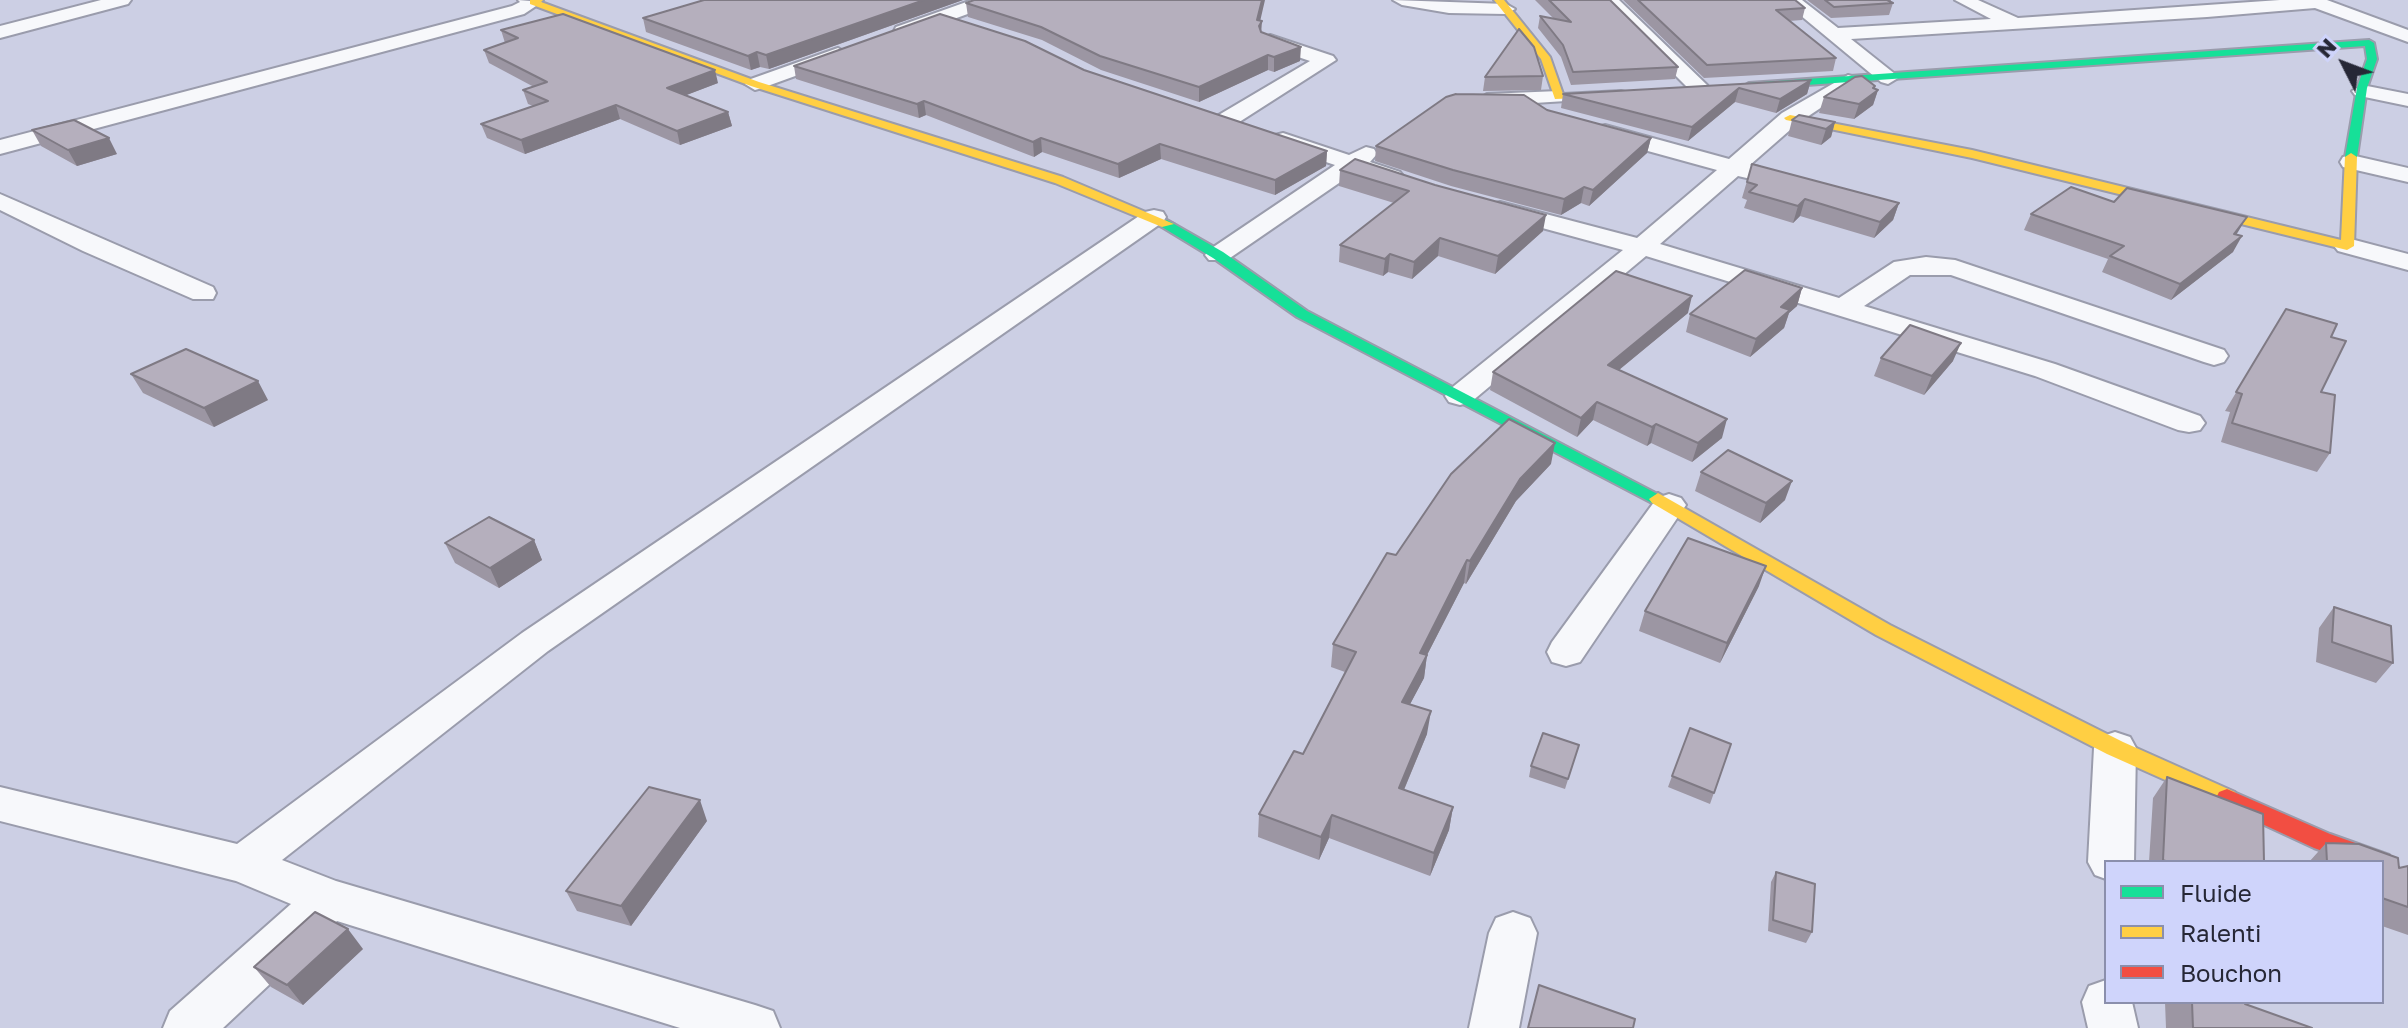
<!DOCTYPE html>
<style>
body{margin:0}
#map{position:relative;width:2408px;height:1028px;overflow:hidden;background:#cccfe4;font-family:"Golos Text",sans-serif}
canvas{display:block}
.legend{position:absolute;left:2104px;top:860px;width:280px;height:144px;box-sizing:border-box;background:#cfd4fb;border:2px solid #8b8fac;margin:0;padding:10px 14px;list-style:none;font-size:24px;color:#262736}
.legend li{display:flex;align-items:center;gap:16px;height:40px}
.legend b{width:40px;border:2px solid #8b8fac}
.north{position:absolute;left:2304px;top:24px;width:80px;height:80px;-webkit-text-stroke:6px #cfd4fb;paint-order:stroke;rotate:312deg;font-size:22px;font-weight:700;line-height:32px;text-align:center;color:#262736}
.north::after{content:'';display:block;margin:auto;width:28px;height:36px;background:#262736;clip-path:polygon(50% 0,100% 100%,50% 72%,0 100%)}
</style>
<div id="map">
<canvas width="2408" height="1028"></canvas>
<ul class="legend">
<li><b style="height:10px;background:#16e098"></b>Fluide</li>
<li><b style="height:10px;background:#ffcf43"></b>Ralenti</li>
<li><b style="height:10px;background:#f24e42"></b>Bouchon</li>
</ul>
<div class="north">N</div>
</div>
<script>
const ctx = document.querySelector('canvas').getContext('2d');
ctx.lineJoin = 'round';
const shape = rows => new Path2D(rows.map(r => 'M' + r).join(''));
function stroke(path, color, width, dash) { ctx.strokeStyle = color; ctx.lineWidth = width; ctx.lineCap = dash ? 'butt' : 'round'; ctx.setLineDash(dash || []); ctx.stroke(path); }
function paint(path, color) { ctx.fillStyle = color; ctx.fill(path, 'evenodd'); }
const street = shape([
 [101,0,131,0,128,4,0,38,0,26,101,0],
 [518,0,542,2,524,14,0,154,0,140,512,6,520,2,518,0],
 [972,0,998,0,995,4,910,35,903,37,894,31,896,27,972,0],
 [1393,0,1506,4,1515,9,1506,14,1449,13,1402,5,1393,0],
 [1600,0,1619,0,1707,85,1710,89,1707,93,1693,93,1600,0],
 [1782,0,1802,0,1838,28,1991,19,1955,0,1978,0,2018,18,2280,0,2327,0,2408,30,2408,42,2315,8,2207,17,1851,39,1895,74,1898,78,1888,84,1881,82,1782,0],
 [1270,35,1333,56,1336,60,1233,126,1217,126,1214,121,1217,116,1310,61,1263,45,1261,41,1270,35],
 [838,48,848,54,845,58,762,88,755,90,745,84,748,80,838,48],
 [1848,75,1855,77,1858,81,1855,85,1798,123,1750,165,1759,167,1763,172,1759,177,1751,179,1738,176,1660,244,1839,298,1894,262,1926,257,1955,260,2224,350,2228,356,2224,362,2214,365,2204,362,1951,275,1910,275,1864,306,2055,364,2200,416,2205,423,2200,430,2189,432,2178,430,2035,376,1646,256,1471,402,1460,405,1449,402,1445,396,1449,390,1623,250,1491,214,1488,209,1491,204,1500,202,1637,238,1717,170,1597,137,1594,132,1597,127,1605,125,1729,159,1782,113,1848,75],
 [2362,85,2408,94,2408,106,2355,95,2352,91,2362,85],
 [1559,91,1569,97,1566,101,1487,106,1477,100,1487,94,1559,91],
 [1283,133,1349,155,1366,147,1374,149,1377,154,1370,162,1400,172,1404,177,1400,182,1392,184,1355,172,1227,260,1209,260,1205,255,1209,250,1335,165,1275,145,1272,140,1275,135,1283,133],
 [2351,155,2408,168,2408,182,2343,167,2340,162,2343,157,2351,155],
 [0,194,213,287,216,293,213,299,193,299,83,251,0,210,0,194],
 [1154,210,1163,212,1166,217,1163,222,548,651,282,860,336,881,755,1005,773,1011,780,1028,680,1028,337,921,223,1028,163,1028,170,1011,291,904,236,881,0,821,0,787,237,844,522,633,1145,212,1154,210],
 [2347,238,2408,254,2408,270,2338,251,2334,246,2338,241,2347,238],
 [1669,494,1681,498,1686,505,1580,662,1566,666,1552,662,1547,652,1552,642,1657,498,1669,494],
 [2115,732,2130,737,2136,748,2134,862,2106,862,2106,879,2095,875,2088,862,2094,748,2100,737,2115,732],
 [1513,912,1530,918,1537,933,1519,1028,1469,1028,1489,933,1496,918,1513,912],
 [2106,980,2106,1002,2132,1002,2138,1028,2088,1028,2082,1002,2089,986,2106,980]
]);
const fast = shape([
 [2369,40,2374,43,2377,59,2367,88,2357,157,2351,161,2345,157,2357,88,2367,59,2365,46,1749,89,1744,86,1749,83,2369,40],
 [1167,220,1223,252,1307,311,1667,499,1658,505,1652,503,1297,317,1213,258,1162,227,1160,224,1167,220]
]);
const slow = shape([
 [530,0,543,0,541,2,759,82,1063,177,1174,224,1162,227,1055,183,751,86,530,4,530,0],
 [1494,0,1504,0,1550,57,1563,94,1621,91,1625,92,1625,96,1555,99,1541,59,1494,0],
 [1790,115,1972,150,2341,240,2345,157,2351,153,2357,157,2354,246,2347,250,1972,158,1786,120,1784,118,1790,115],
 [1658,493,1890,625,2123,742,2235,792,2238,798,2235,804,2227,807,2219,804,2107,754,1876,635,1652,503,1649,499,1658,493]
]);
const jam = shape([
 [2227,789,2330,834,2389,855,2393,862,2389,869,2382,872,2382,862,2353,862,2314,848,2219,804,2216,798,2219,792,2227,789]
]);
stroke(street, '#9a9cac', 4);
stroke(fast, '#9a9cac', 4);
stroke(slow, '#9a9cac', 4);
stroke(jam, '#9a9cac', 4);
paint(street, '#f7f8fb');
paint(fast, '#16e098');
paint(slow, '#ffcf43');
paint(jam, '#f24e42');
paint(shape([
 [963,0,769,69,760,67,751,70,646,32,643,18],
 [1535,0,1610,0,1678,67,1675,79,1571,85,1561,57,1538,28,1540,16,1554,19],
 [1623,0,1795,0,1805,8,1802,20,1789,21,1836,58,1833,71,1704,78],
 [1807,0,1891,0,1891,2,1893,3,1889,15,1831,18],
 [966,3,1260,21,1261,33,1300,61,1274,72,1268,70,1199,102,1101,70,1042,40,968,17],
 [501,30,718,83,686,95,728,112,732,126,680,145,620,119,525,154,487,138,481,124,533,106,528,104,523,90,534,87,489,63,484,50,505,43],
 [794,66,1084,70,1327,151,1326,166,1275,195,1161,159,1119,178,1042,152,1034,157,926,115,919,118,796,79],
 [1543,76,1541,90,1483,91,1485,77],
 [1811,80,1807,94,1776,113,1735,102,1688,141,1561,108,1563,94],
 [1875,86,1874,89,1878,90,1873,105,1854,119,1819,113,1824,97],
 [1547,110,1651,138,1647,153,1589,206,1581,203,1561,215,1451,186,1375,161,1376,146],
 [1792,120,1835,122,1831,137,1821,145,1788,136],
 [32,130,117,154,77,166,41,146],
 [1752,164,1899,203,1893,220,1874,238,1800,216,1793,223,1744,208,1747,200,1742,198],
 [1340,170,1543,231,1495,274,1438,256,1412,279,1388,272,1383,276,1339,262,1340,245,1394,203,1339,186],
 [2114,202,2237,234,2233,252,2171,300,2102,272,2108,259,2024,230,2031,214],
 [1802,288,1797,306,1789,313,1784,328,1750,357,1686,332,1690,314],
 [2286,309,2331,337,2321,392,2330,453,2317,472,2221,442,2230,412,2225,411],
 [1688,313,1619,370,1722,438,1692,462,1651,443,1647,446,1593,420,1577,437,1490,390,1493,372],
 [1881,358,1953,361,1924,395,1874,376],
 [131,374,268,400,214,427,143,393],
 [1551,464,1516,501,1466,584,1464,583,1427,655,1424,678,1410,704,1427,734,1404,790,1453,807,1449,830,1430,876,1329,838,1319,860,1258,837,1259,814,1303,754,1345,672,1331,667,1333,644],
 [1701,472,1785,500,1760,523,1695,491],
 [534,540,542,560,499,588,455,563,445,543],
 [1759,586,1720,663,1639,631,1645,611],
 [2334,607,2393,663,2376,683,2316,662,2319,628],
 [1690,728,1731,744,1710,804,1668,787],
 [1579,745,1565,789,1529,777,1531,766],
 [2167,777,2264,862,2149,862,2153,798],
 [707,821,631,926,577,911,566,891],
 [2326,843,2399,868,2408,866,2408,935,2382,926,2382,862,2309,862],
 [1776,872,1812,932,1806,943,1768,931,1771,882],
 [363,949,303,1005,271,987,254,967],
 [2165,1002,2245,1002,2245,1004,2312,1028,2166,1028]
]), '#9c96a3');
paint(shape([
 [924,0,963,0,769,69,766,55],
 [1262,0,1265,0,1259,26,1262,21,1261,35,1257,20],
 [1301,47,1300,61,1274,72,1274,57],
 [757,52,760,67,751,70,748,56],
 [1268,55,1268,70,1199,102,1199,87],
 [715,70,718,83,671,101,667,88],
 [1811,80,1807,94,1776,113,1780,99],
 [1875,86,1873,94,1878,90,1873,105,1854,119,1859,104],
 [1739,88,1735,102,1688,141,1692,127],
 [924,101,926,115,919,118,917,104],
 [616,105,620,119,525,154,521,140],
 [728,112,732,126,680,145,677,131],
 [1835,122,1831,137,1821,145,1826,129],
 [109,138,117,154,77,166,68,150],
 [1041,138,1042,152,1034,157,1033,142],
 [1651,138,1647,153,1589,206,1593,190],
 [1160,144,1161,159,1119,178,1118,164],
 [1327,151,1326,166,1275,195,1275,180],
 [1584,187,1581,203,1561,215,1564,199],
 [1805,199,1800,216,1793,223,1798,206],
 [1899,203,1893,220,1874,238,1880,222],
 [1546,215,1543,231,1495,274,1498,256],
 [2247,217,2238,232,2228,247,2242,236,2233,252,2171,300,2180,284,2234,234],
 [1440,238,1438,256,1412,279,1414,262],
 [1390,254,1388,272,1383,276,1385,259],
 [1802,288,1797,306,1789,313,1784,328,1750,357,1756,339,1781,307],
 [1692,296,1688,313,1603,383,1608,365],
 [1961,343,1953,361,1924,395,1932,376],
 [258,381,268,400,214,427,204,408],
 [1597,402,1593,420,1577,437,1581,418],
 [1727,419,1722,438,1692,462,1698,443],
 [1656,424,1651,443,1647,446,1652,427],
 [1555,443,1551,464,1516,501,1466,584,1470,561,1520,479],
 [1792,481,1785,500,1760,523,1766,503],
 [534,540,542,560,499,588,490,568],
 [1467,560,1464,583,1427,655,1424,678,1399,725,1402,702,1420,653],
 [1766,566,1759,586,1720,663,1727,643],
 [1431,711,1427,734,1395,811,1399,788],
 [700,800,707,821,631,926,621,906],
 [1453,807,1449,830,1430,876,1434,853],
 [1332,815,1329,838,1319,860,1321,837],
 [348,929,363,949,303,1005,287,985]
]), '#7f7a84');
const building = shape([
 [704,0,924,0,766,55,757,52,748,56,643,18,704,0],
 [974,0,1262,0,1257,20,1262,21,1259,26,1261,32,1301,47,1274,57,1268,55,1199,87,1100,56,1041,27,966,3,974,0],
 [1549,0,1610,0,1678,67,1573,72,1563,45,1540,16,1571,22,1549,0],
 [1638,0,1795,0,1805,8,1776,10,1836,58,1707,65,1638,0],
 [1825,0,1887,0,1893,3,1834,7,1825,0],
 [563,14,715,70,667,88,728,112,677,131,616,105,521,140,481,124,548,101,523,90,547,82,484,50,518,38,501,30,563,14],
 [940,14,1025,41,1084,70,1327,151,1275,180,1160,144,1118,164,1041,138,1033,142,924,101,917,104,794,66,940,14],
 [1519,29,1534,47,1543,76,1485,77,1519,29],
 [1862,76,1875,86,1873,88,1878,90,1859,104,1824,97,1855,77,1862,76],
 [1811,80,1780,99,1739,88,1692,127,1563,94,1811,80],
 [1456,94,1524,95,1547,110,1651,138,1593,190,1584,187,1564,199,1453,170,1376,146,1446,97,1456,94],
 [1799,115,1835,122,1826,129,1792,120,1799,115],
 [74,120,109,138,68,150,32,130,74,120],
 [1355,159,1435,185,1546,215,1498,256,1440,238,1414,262,1390,254,1385,259,1340,245,1409,191,1340,170,1355,159],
 [1752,164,1899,203,1880,222,1805,199,1798,206,1749,192,1757,185,1747,182,1752,164],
 [2071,187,2114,202,2127,188,2247,217,2234,234,2242,236,2180,284,2110,256,2124,246,2031,214,2071,187],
 [1745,270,1802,288,1781,307,1790,310,1756,339,1690,314,1745,270],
 [1616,271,1692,296,1608,365,1727,419,1698,443,1656,424,1652,427,1597,402,1581,418,1493,372,1616,271],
 [2286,309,2337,324,2331,337,2346,341,2321,392,2335,395,2330,453,2232,423,2242,394,2236,392,2286,309],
 [1910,325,1961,343,1932,376,1881,358,1910,325],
 [186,349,258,381,204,408,131,374,186,349],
 [1509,419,1555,443,1520,479,1470,561,1467,560,1420,653,1427,655,1402,702,1431,711,1399,788,1453,807,1434,853,1332,815,1321,837,1259,814,1294,751,1303,754,1356,652,1333,644,1387,553,1396,555,1451,474,1509,419],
 [1728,450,1792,481,1766,503,1701,472,1728,450],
 [489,517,534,540,490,568,445,543,489,517],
 [1688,538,1766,566,1727,643,1645,611,1688,538],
 [2334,607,2391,626,2393,663,2332,642,2334,607],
 [1690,728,1731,744,1714,793,1672,776,1690,728],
 [1543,733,1579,745,1568,779,1531,766,1543,733],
 [2167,777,2263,814,2264,862,2168,862,2163,860,2167,777],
 [649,787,700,800,621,906,566,891,649,787],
 [2326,843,2359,844,2398,858,2399,868,2408,866,2408,907,2382,898,2382,862,2327,862,2326,843],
 [1776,872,1815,884,1812,932,1773,920,1776,872],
 [315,912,348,929,287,985,254,967,315,912],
 [1539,985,1635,1019,1633,1028,1528,1028,1539,985],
 [2192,1002,2245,1002,2245,1004,2312,1028,2193,1028,2192,1002]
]);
paint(building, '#b5afbd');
stroke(building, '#7f7a84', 2);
</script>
